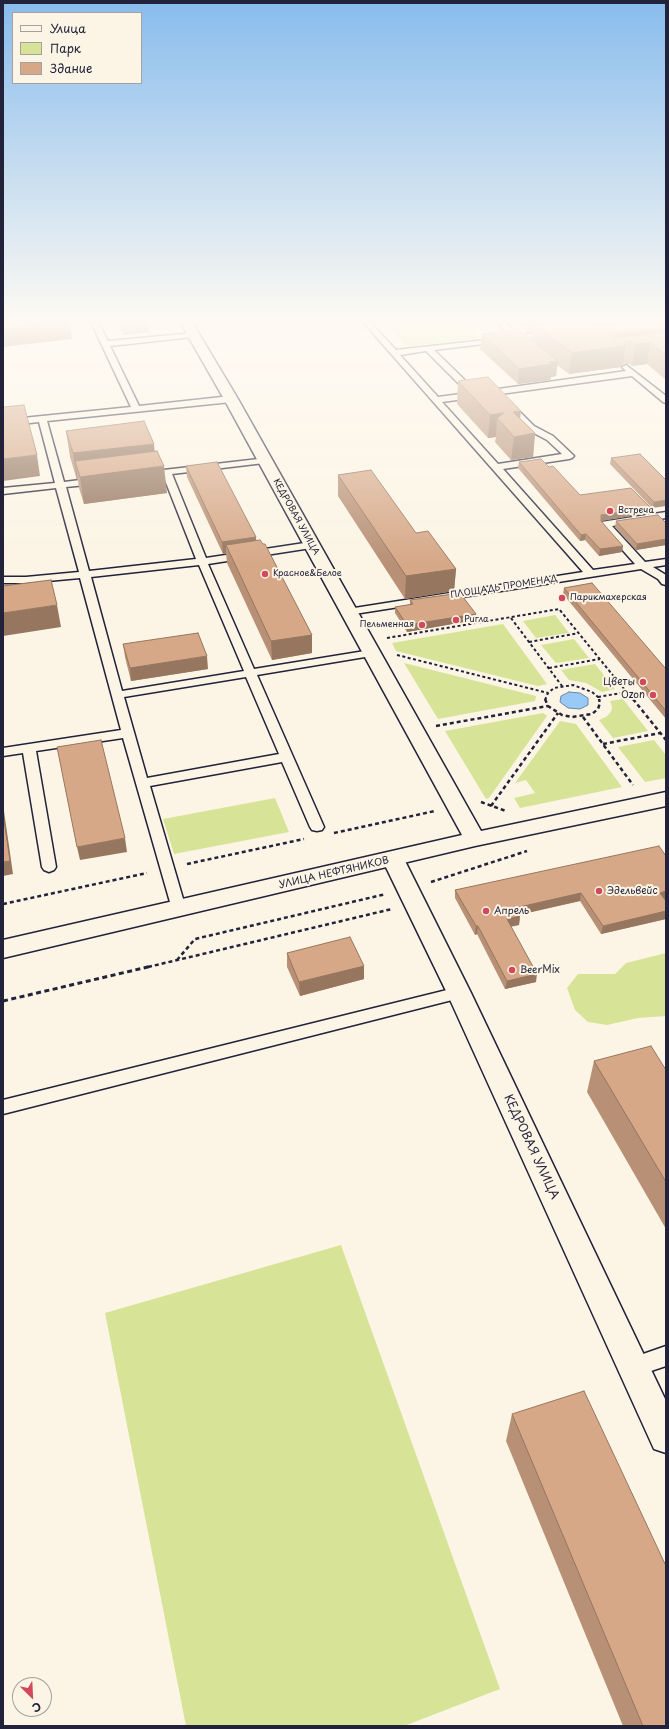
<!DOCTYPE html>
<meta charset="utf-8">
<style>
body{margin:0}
#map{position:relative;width:669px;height:1729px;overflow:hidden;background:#fcf5e5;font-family:"Playpen Sans",sans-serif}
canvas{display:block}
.frame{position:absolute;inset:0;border:4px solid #22223b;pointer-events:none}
.legend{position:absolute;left:12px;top:12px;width:130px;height:72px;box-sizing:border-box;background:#fcf5e5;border:1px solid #a5a1a1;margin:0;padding:5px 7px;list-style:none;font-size:12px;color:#22223b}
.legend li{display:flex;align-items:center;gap:8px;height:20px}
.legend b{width:20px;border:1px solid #a5a1a1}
.north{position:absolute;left:12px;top:1677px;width:40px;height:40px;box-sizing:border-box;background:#fcf5e5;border:1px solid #a5a1a1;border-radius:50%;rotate:156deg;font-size:11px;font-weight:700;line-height:16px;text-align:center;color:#22223b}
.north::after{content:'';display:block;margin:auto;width:14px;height:18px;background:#d1495b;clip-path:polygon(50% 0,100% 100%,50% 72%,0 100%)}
</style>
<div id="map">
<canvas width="669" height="1729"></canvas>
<div class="frame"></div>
<ul class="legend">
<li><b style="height:5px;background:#fcf5e5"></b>Улица</li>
<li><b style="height:11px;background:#d7e497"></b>Парк</li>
<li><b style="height:11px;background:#d6a888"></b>Здание</li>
</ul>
<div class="north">С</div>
</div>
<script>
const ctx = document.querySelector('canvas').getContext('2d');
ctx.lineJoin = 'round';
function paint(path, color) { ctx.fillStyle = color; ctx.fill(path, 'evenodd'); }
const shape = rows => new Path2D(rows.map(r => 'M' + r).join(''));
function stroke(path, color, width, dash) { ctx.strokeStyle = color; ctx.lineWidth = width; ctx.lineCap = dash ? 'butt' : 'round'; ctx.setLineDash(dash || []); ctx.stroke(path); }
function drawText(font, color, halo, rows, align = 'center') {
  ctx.font = font + ' "Playpen Sans",sans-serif'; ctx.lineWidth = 4; ctx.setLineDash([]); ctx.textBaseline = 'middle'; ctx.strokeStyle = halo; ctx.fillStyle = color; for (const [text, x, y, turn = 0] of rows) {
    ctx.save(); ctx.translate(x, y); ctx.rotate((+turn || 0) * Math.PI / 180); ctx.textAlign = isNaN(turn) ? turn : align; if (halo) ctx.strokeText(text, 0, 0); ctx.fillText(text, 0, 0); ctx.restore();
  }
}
paint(shape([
 [383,322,462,322,480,338,407,347],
 [555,615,569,633,536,638,523,621],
 [503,624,547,684,538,686,396,651,392,643],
 [574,639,589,658,556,663,541,645],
 [404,663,536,696,535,701,438,719],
 [595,664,615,689,602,692,586,683,569,680,561,670],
 [623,699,648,731,613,738,599,720,606,717,611,712,612,707,610,701],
 [543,713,547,716,489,798,486,799,445,731],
 [560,721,576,724,622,787,520,808,514,798,535,793,526,780,515,783],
 [654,740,666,755,666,778,645,782,618,747],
 [275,798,289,832,174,854,163,819],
 [666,953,666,1016,638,1018,607,1025,588,1022,575,1010,567,988,578,974,615,974,626,963],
 [341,1245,500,1689,404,1726,186,1726,105,1313]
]), '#d7e497');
const water = shape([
 [569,692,580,693,588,698,588,705,580,709,568,708,560,702,561,696,569,692]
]);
paint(water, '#99c9f5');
stroke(water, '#6986ab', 1);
const lane = shape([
 [91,322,98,322,108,341,193,333,197,335,193,337,110,346,139,406,231,396,235,399,231,402,47,421,64,482,96,478,101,481,96,484,66,487,89,571,196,559,163,475,155,475,153,473,155,471,267,458,269,460,264,463,172,474,206,558,311,542,316,545,311,548,208,564,254,669,371,650,375,651,377,653,375,655,371,656,257,675,324,827,322,830,317,831,312,830,310,827,282,762,150,786,186,909,184,913,179,914,174,913,172,909,123,738,36,751,56,867,54,870,49,872,44,870,42,867,23,753,3,756,3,748,121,730,80,578,26,583,3,583,3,577,26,577,79,572,56,488,3,494,3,488,55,483,39,422,3,426,3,420,131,407,91,322],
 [199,565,244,671,122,691,91,577,199,565],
 [246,677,279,754,147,778,124,697,246,677],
 [363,322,370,322,396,350,503,338,503,342,500,342,434,350,477,392,626,371,622,367,626,365,666,396,666,403,663,402,632,376,442,402,498,464,562,454,547,440,528,430,504,406,503,404,504,402,507,401,510,402,534,426,553,436,572,454,574,456,572,458,569,459,503,469,593,570,635,564,601,526,600,524,601,522,666,512,666,518,612,526,645,562,666,559,666,565,653,567,666,575,666,585,662,584,658,579,641,569,348,615,344,614,343,612,344,610,348,609,583,572,363,322],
 [426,351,468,393,438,397,400,355,426,351],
 [496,322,504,322,520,335,549,332,553,334,549,336,518,340,515,340,496,322],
 [459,987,464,989,467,993,464,997,3,1114,3,1100,459,987],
 [666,1346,666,1366,633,1377,626,1374,623,1367,626,1360,666,1346]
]);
const street = shape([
 [393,852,401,854,404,859,471,993,666,1401,666,1453,654,1449,447,993,382,859,385,854,393,852]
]);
const secondary = shape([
 [180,322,192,322,238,399,481,831,666,792,666,806,475,846,3,958,3,940,462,835,224,399,180,322]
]);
stroke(lane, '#22223b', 3);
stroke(street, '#22223b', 3);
stroke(secondary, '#22223b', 3);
stroke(shape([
 [511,618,562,686],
 [387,638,559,609,633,700],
 [529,642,579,633],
 [397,655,548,693],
 [549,668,600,659],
 [598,697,627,692],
 [545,700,548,693,554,688,573,685,592,692,598,697,599,700]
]), '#22223b', 2, [3, 2.5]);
stroke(shape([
 [545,699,548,706,562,715,572,717,592,714,598,709,600,703,599,699],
 [633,699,666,740],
 [583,717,633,785],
 [436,726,548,706],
 [603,744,660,733],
 [481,802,506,811],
 [491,806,558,713],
 [334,833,435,811],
 [187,864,304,839],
 [431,882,527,851],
 [3,904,147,873],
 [177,960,195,939,386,894],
 [148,967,392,909]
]), '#22223b', 2.5, [4, 3]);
stroke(shape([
 [3,1001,152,966]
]), '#22223b', 3, [5, 3.5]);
paint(lane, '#fcf5e5');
paint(street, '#fcf5e5');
paint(secondary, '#fcf5e5');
paint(shape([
 [116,322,149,322,150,332,123,335],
 [514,322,666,322,666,380,647,364,632,366,629,364,623,364,621,367,569,374,557,365,556,376,551,377,550,380,518,384,480,349,482,334,531,339,532,332,527,333],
 [458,381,520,418,535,433,533,457,511,460,495,442,496,437,488,438,457,404],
 [66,431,154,452,167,493,84,504,79,488,78,480,77,480,70,457],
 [611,458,666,480,652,508,610,464],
 [519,462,549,467,580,495,649,513,601,521,623,546,622,552,599,556,585,540,580,541,518,468],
 [186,466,256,537,256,540,312,635,312,653,272,660,227,563,226,553,223,554,187,477],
 [338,475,416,533,456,569,454,591,405,599,338,496],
 [616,521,666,523,666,545,636,550,615,527],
 [564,588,666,669,666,719,563,594],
 [410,600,476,614,475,620,407,632,395,613,395,607,410,605],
 [123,644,208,669,131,681,125,657],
 [666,856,666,899,665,900,666,901,666,919,601,934,580,901,519,915,520,916,519,925,511,926,536,982,505,989,477,934,475,935,455,898,455,890],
 [287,953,364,966,364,979,300,996,287,967],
 [594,1061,666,1070,666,1229,587,1092],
 [512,1414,666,1726,623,1726,506,1441]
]), '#b89075');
paint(shape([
 [60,322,70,322,72,339,3,347,3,328],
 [149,322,150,332,123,335,122,325],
 [528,322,533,322,532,332,527,333],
 [666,327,666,345,650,343,647,364,632,366,636,344,632,342,626,342,623,364,621,367,569,374,572,353,615,347,617,333],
 [558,361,556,376,551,377,550,380,518,384,519,369,549,362],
 [521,411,518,434,513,412],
 [504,413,497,418,496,437,488,438,490,415],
 [535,433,533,457,511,460,514,437],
 [154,444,156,467,164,466,167,493,84,504,80,477,75,461,78,480,77,480,73,453],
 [37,455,40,476,3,481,3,459],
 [666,500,666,506,652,508,654,502],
 [650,507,649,513,600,521,601,515],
 [586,534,585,540,580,541,581,535],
 [256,537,257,549,226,545,226,553,223,554,222,542],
 [666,539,666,545,636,550,637,544],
 [623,546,622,552,599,556,600,549],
 [456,569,454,591,405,599,406,576],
 [57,605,61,627,3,636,3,613],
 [476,614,475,620,407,632,407,625],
 [312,635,312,653,272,660,271,641],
 [207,656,208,669,131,681,130,668],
 [3,804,13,874,3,876],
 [125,838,127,852,80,860,77,847],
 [666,891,666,899,658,901,660,893],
 [581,893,580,901,513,916,515,908],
 [666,911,666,919,601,934,603,926],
 [520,916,519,925,505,928,507,919],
 [476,926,478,926,477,934,475,935],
 [364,966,364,979,300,996,299,982],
 [537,974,536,982,505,989,507,981]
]), '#96765f');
const building = shape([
 [3,322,60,322,3,328,3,322],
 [120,322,149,322,122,325,120,322],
 [533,322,592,322,615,338,666,332,666,355,650,343,636,344,632,342,626,342,624,346,572,353,533,322],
 [602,322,666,322,666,327,617,333,602,322],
 [519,329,558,361,549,362,552,364,519,369,482,334,519,329],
 [488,377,521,411,513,412,535,433,514,437,497,418,504,413,490,415,458,381,488,377],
 [24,405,37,455,3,459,3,407,24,405],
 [144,421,154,444,73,453,66,431,144,421],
 [157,451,164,466,80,477,75,461,157,451],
 [640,454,666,480,666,500,654,502,611,458,640,454],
 [541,459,549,467,553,466,580,495,631,488,650,507,601,515,601,521,623,546,600,549,586,534,581,535,519,462,541,459],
 [217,462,256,537,222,542,186,466,217,462],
 [371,470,416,533,428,531,456,569,406,576,338,475,371,470],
 [658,515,666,523,666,539,637,544,616,521,658,515],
 [260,540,263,544,265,544,312,635,271,641,226,545,260,540],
 [51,580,57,605,3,613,3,586,51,580],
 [592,583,666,669,666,711,564,588,592,583],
 [460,593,476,614,407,625,395,607,413,604,410,600,460,593],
 [198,633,207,656,130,668,123,644,198,633],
 [101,740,125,838,77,847,57,747,101,740],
 [3,813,10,861,3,862,3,813],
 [659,846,666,856,666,891,660,893,666,901,666,911,603,926,581,893,515,908,520,916,507,919,537,974,507,981,478,926,476,926,455,890,659,846],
 [350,937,364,966,299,982,287,953,350,937],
 [651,1046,666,1070,666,1182,594,1061,651,1046],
 [584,1391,666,1566,666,1726,643,1726,512,1414,584,1391]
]);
paint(building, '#d6a888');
stroke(building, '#96765f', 1);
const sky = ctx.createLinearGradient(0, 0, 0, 564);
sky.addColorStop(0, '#88bced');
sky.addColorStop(0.57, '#fefaf3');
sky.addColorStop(1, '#fefaf300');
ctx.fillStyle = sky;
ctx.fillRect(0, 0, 669, 564);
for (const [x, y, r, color] of [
 [610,511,4,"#d1495b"],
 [265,574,4,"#d1495b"],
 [562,598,4,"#d1495b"],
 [456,620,4,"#d1495b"],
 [422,625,4,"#d1495b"],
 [643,682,4,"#d1495b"],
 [653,695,4,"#d1495b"],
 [599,891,4,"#d1495b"],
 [486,911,4,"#d1495b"],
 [512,970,4,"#d1495b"]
]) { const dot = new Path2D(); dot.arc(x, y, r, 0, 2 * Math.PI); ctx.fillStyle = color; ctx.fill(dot); stroke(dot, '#fcf5e5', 1.5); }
drawText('9px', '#22223b', '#fcf5e5', [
 ["Встреча",618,511],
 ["Красное&Белое",273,574],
 ["Парикмахерская",570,598],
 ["Ригла",464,620],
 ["Пельменная",414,625,"right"]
], 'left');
drawText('9px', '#22223b', '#fcf5e5', [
 ["КЕДРОВАЯ УЛИЦА",296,517,61],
 ["ПЛОЩАДЬ ПРОМЕНАД",504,587,-9]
]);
drawText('10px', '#22223b', '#fcf5e5', [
 ["Цветы",635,682,"right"],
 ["Ozon",645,695,"right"],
 ["Эдельвейс",607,891],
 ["Апрель",494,911],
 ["BeerMix",520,970]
], 'left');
drawText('10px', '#22223b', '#fcf5e5', [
 ["УЛИЦА НЕФТЯНИКОВ",334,873,-13]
]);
drawText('12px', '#22223b', '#fcf5e5', [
 ["КЕДРОВАЯ УЛИЦА",531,1147,65]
]);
</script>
